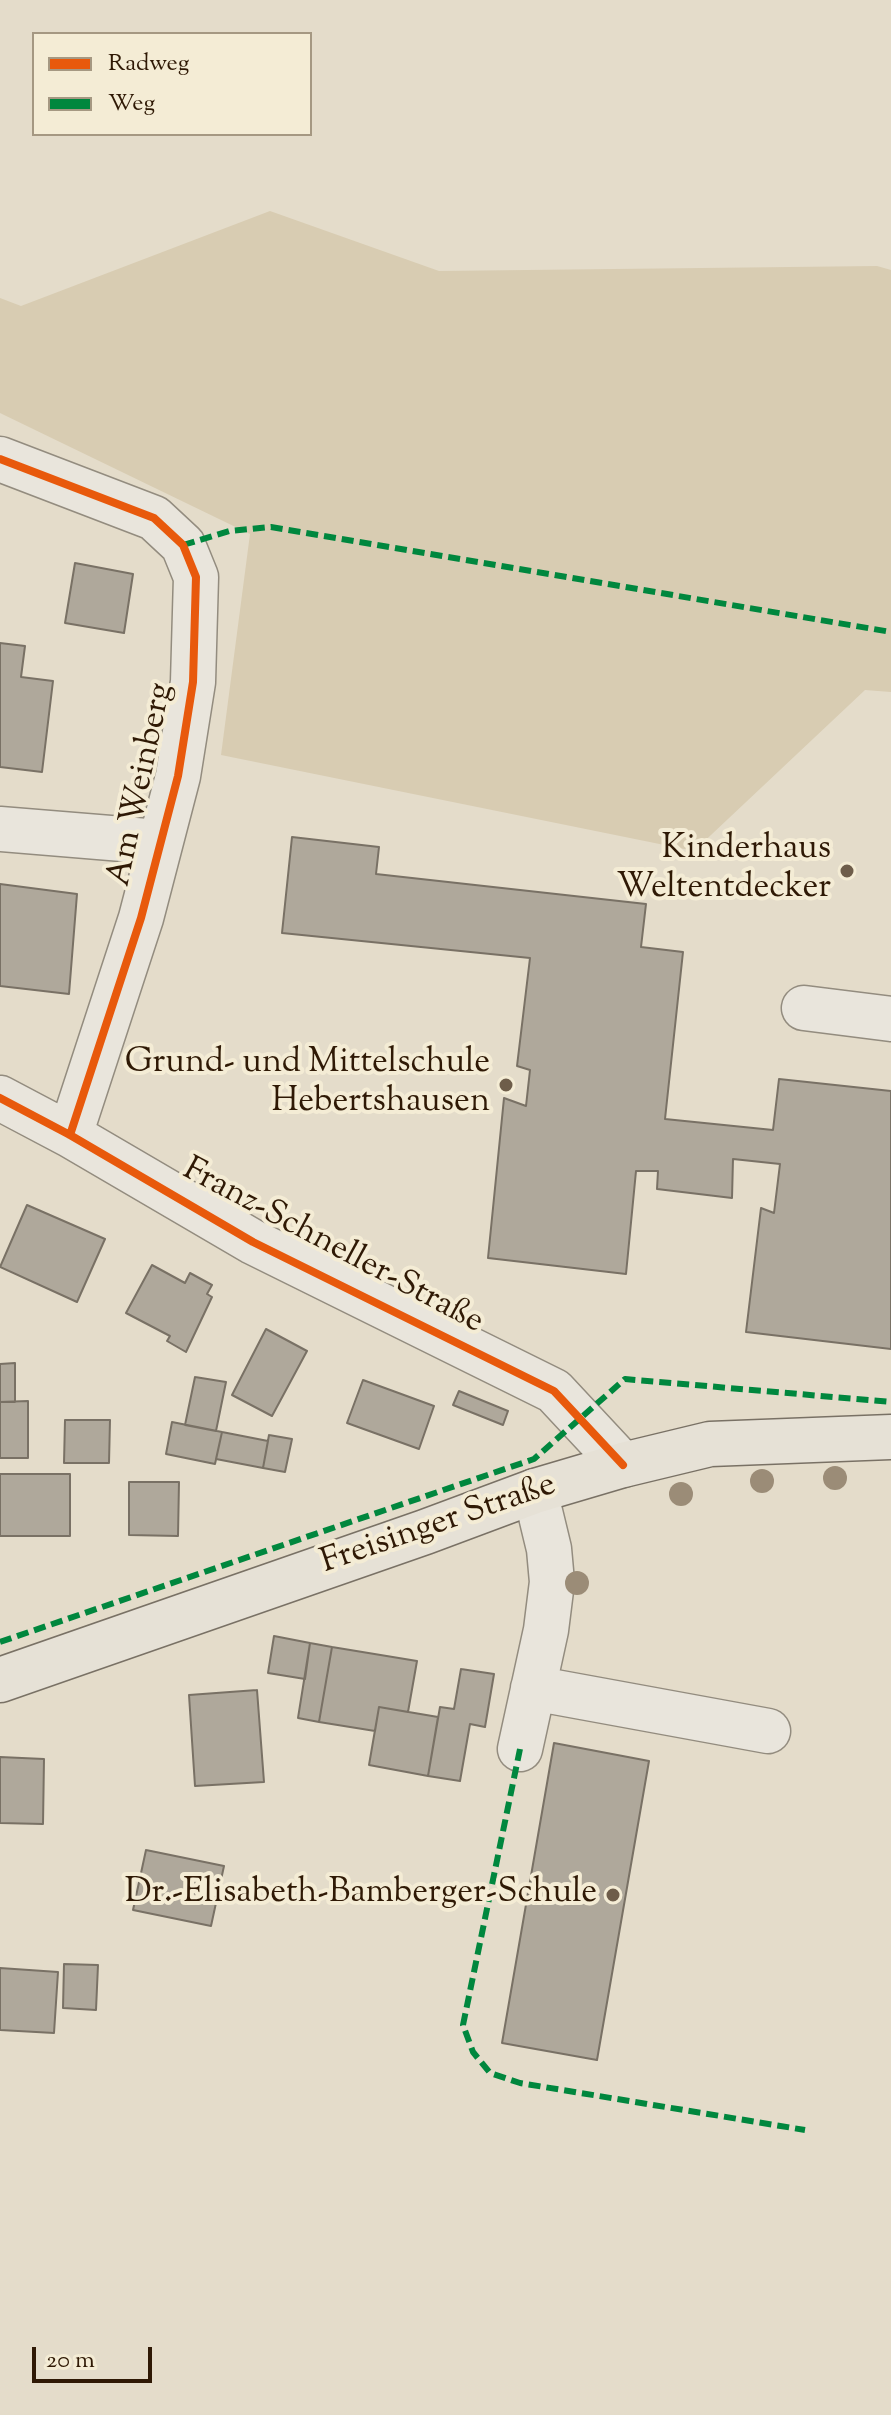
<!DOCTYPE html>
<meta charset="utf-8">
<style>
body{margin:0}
#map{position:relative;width:891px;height:2415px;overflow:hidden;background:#e4dcca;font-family:"Sorts Mill Goudy",serif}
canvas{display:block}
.legend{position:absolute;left:32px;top:32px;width:280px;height:104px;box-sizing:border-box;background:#f4ecd5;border:2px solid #a59882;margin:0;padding:10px 14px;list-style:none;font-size:24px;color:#2f1905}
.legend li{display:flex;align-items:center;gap:16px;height:40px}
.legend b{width:40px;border:2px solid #a59882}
.scale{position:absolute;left:32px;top:2347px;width:120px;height:36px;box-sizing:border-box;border:4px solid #2f1905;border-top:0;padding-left:10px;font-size:24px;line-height:28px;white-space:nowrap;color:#2f1905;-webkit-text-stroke:6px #f4ecd5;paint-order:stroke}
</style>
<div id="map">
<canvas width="891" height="2415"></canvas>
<ul class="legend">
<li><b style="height:10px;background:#e8590c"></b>Radweg</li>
<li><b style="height:10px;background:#00873e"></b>Weg</li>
</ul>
<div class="scale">20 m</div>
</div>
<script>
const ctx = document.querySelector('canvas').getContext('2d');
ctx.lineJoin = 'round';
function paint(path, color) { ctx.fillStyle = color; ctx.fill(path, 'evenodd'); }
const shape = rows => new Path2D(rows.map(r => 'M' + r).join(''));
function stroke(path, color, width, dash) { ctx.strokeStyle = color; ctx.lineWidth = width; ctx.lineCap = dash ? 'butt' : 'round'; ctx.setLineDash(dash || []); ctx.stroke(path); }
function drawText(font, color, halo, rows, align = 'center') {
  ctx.font = font + ' "Sorts Mill Goudy",serif'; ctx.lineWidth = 8; ctx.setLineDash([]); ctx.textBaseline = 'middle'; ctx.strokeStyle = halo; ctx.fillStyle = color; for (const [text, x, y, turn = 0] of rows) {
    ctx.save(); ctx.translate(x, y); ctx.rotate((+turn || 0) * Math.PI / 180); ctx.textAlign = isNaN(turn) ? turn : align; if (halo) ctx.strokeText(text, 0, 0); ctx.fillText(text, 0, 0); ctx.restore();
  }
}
paint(shape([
 [270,211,439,271,877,266,891,270,891,692,865,690,694,851,221,755,250,534,0,413,0,298,21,306]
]), '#d8ccb2');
const building = shape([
 [75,563,133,574,124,633,65,623,75,563],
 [0,643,25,646,21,677,53,681,42,772,0,767,0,643],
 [292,837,379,847,376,874,646,904,641,947,683,952,665,1119,773,1130,779,1079,891,1091,891,1349,746,1332,761,1208,774,1213,780,1164,733,1159,732,1198,657,1189,658,1171,636,1171,626,1274,488,1258,504,1098,526,1106,530,1070,517,1066,530,958,282,933,292,837],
 [0,884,77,894,69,994,0,986,0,884],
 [27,1205,105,1239,77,1302,0,1267,27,1205],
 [152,1265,185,1283,190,1273,212,1285,207,1294,212,1297,186,1352,167,1341,170,1336,126,1313,152,1265],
 [266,1329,307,1351,272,1416,232,1395,266,1329],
 [15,1363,15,1402,0,1402,0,1364,15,1363],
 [195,1377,226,1382,216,1431,185,1425,195,1377],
 [363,1380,434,1406,419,1449,347,1423,363,1380],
 [459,1391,508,1411,503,1425,453,1405,459,1391],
 [28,1401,28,1458,0,1458,0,1402,28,1401],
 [65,1420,110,1420,109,1463,64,1463,65,1420],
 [172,1422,222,1432,215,1464,166,1454,172,1422],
 [222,1432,268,1441,263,1468,216,1459,222,1432],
 [269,1435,292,1439,285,1472,263,1468,269,1435],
 [0,1474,70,1474,70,1536,0,1536,0,1474],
 [129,1482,179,1482,178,1536,129,1535,129,1482],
 [274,1636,310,1643,305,1679,268,1673,274,1636],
 [310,1643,332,1647,319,1722,298,1718,310,1643],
 [332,1647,417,1661,408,1712,379,1707,375,1731,319,1722,332,1647],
 [461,1669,494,1674,485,1727,470,1724,460,1781,428,1776,440,1707,454,1709,461,1669],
 [257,1690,264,1782,195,1786,189,1695,257,1690],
 [379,1707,438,1717,428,1776,369,1765,379,1707],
 [554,1743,649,1761,597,2060,502,2043,554,1743],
 [0,1757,44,1759,43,1824,0,1823,0,1757],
 [146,1850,224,1866,211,1926,133,1910,146,1850],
 [64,1964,98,1965,96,2010,63,2008,64,1964],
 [0,1968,58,1972,54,2033,0,2030,0,1968]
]);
paint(building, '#afa89b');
stroke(building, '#797165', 2);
const minor = shape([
 [0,459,154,518,183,545,196,577,193,682,178,776,141,918,70,1135],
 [0,829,159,842],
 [804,1008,891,1019],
 [0,1098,70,1135,253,1242,554,1391,623,1465],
 [533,1688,768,1731],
 [520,1749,546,1630,552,1582,549,1549,535,1491]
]);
const major = shape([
 [0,1680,425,1532,535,1491,623,1465,710,1444,891,1437]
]);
stroke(minor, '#938c7f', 47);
stroke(major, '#797165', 47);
stroke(minor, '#e9e5dc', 44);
stroke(major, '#e6e1d6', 44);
stroke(shape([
 [183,545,229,531,271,527,891,632],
 [0,1642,534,1459,625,1379,891,1402],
 [520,1749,463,2025,473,2052,490,2073,520,2083,805,2130]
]), '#00873e', 6, [12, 6]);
stroke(shape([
 [0,459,154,518,183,545,196,577,193,682,178,776,141,918,70,1135],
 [0,1098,70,1135,253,1242,554,1391,623,1465]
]), '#e8590c', 8);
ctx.fillStyle = '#9b8c77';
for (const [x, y] of [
 [835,1478],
 [762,1481],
 [681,1494],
 [577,1583]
]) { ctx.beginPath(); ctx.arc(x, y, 12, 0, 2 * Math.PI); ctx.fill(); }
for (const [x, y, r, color] of [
 [847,871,8,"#6e5d4a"],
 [506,1085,8,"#6e5d4a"],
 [613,1895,8,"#6e5d4a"]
]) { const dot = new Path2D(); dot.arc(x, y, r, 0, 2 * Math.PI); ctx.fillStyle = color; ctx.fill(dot); stroke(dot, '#f4ecd5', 3); }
drawText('34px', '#2f1905', '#f4ecd5', [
 ["Am Weinberg",143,785,-78],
 ["Franz-Schneller-Straße",332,1248,28],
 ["Freisinger Straße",439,1526,-19]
]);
drawText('34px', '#2f1905', '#f4ecd5', [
 ["Kinderhaus",831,851],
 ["Weltentdecker",831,890],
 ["Grund- und Mittelschule",490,1065],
 ["Hebertshausen",490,1104],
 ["Dr.-Elisabeth-Bamberger-Schule",597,1895]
], 'right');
</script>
